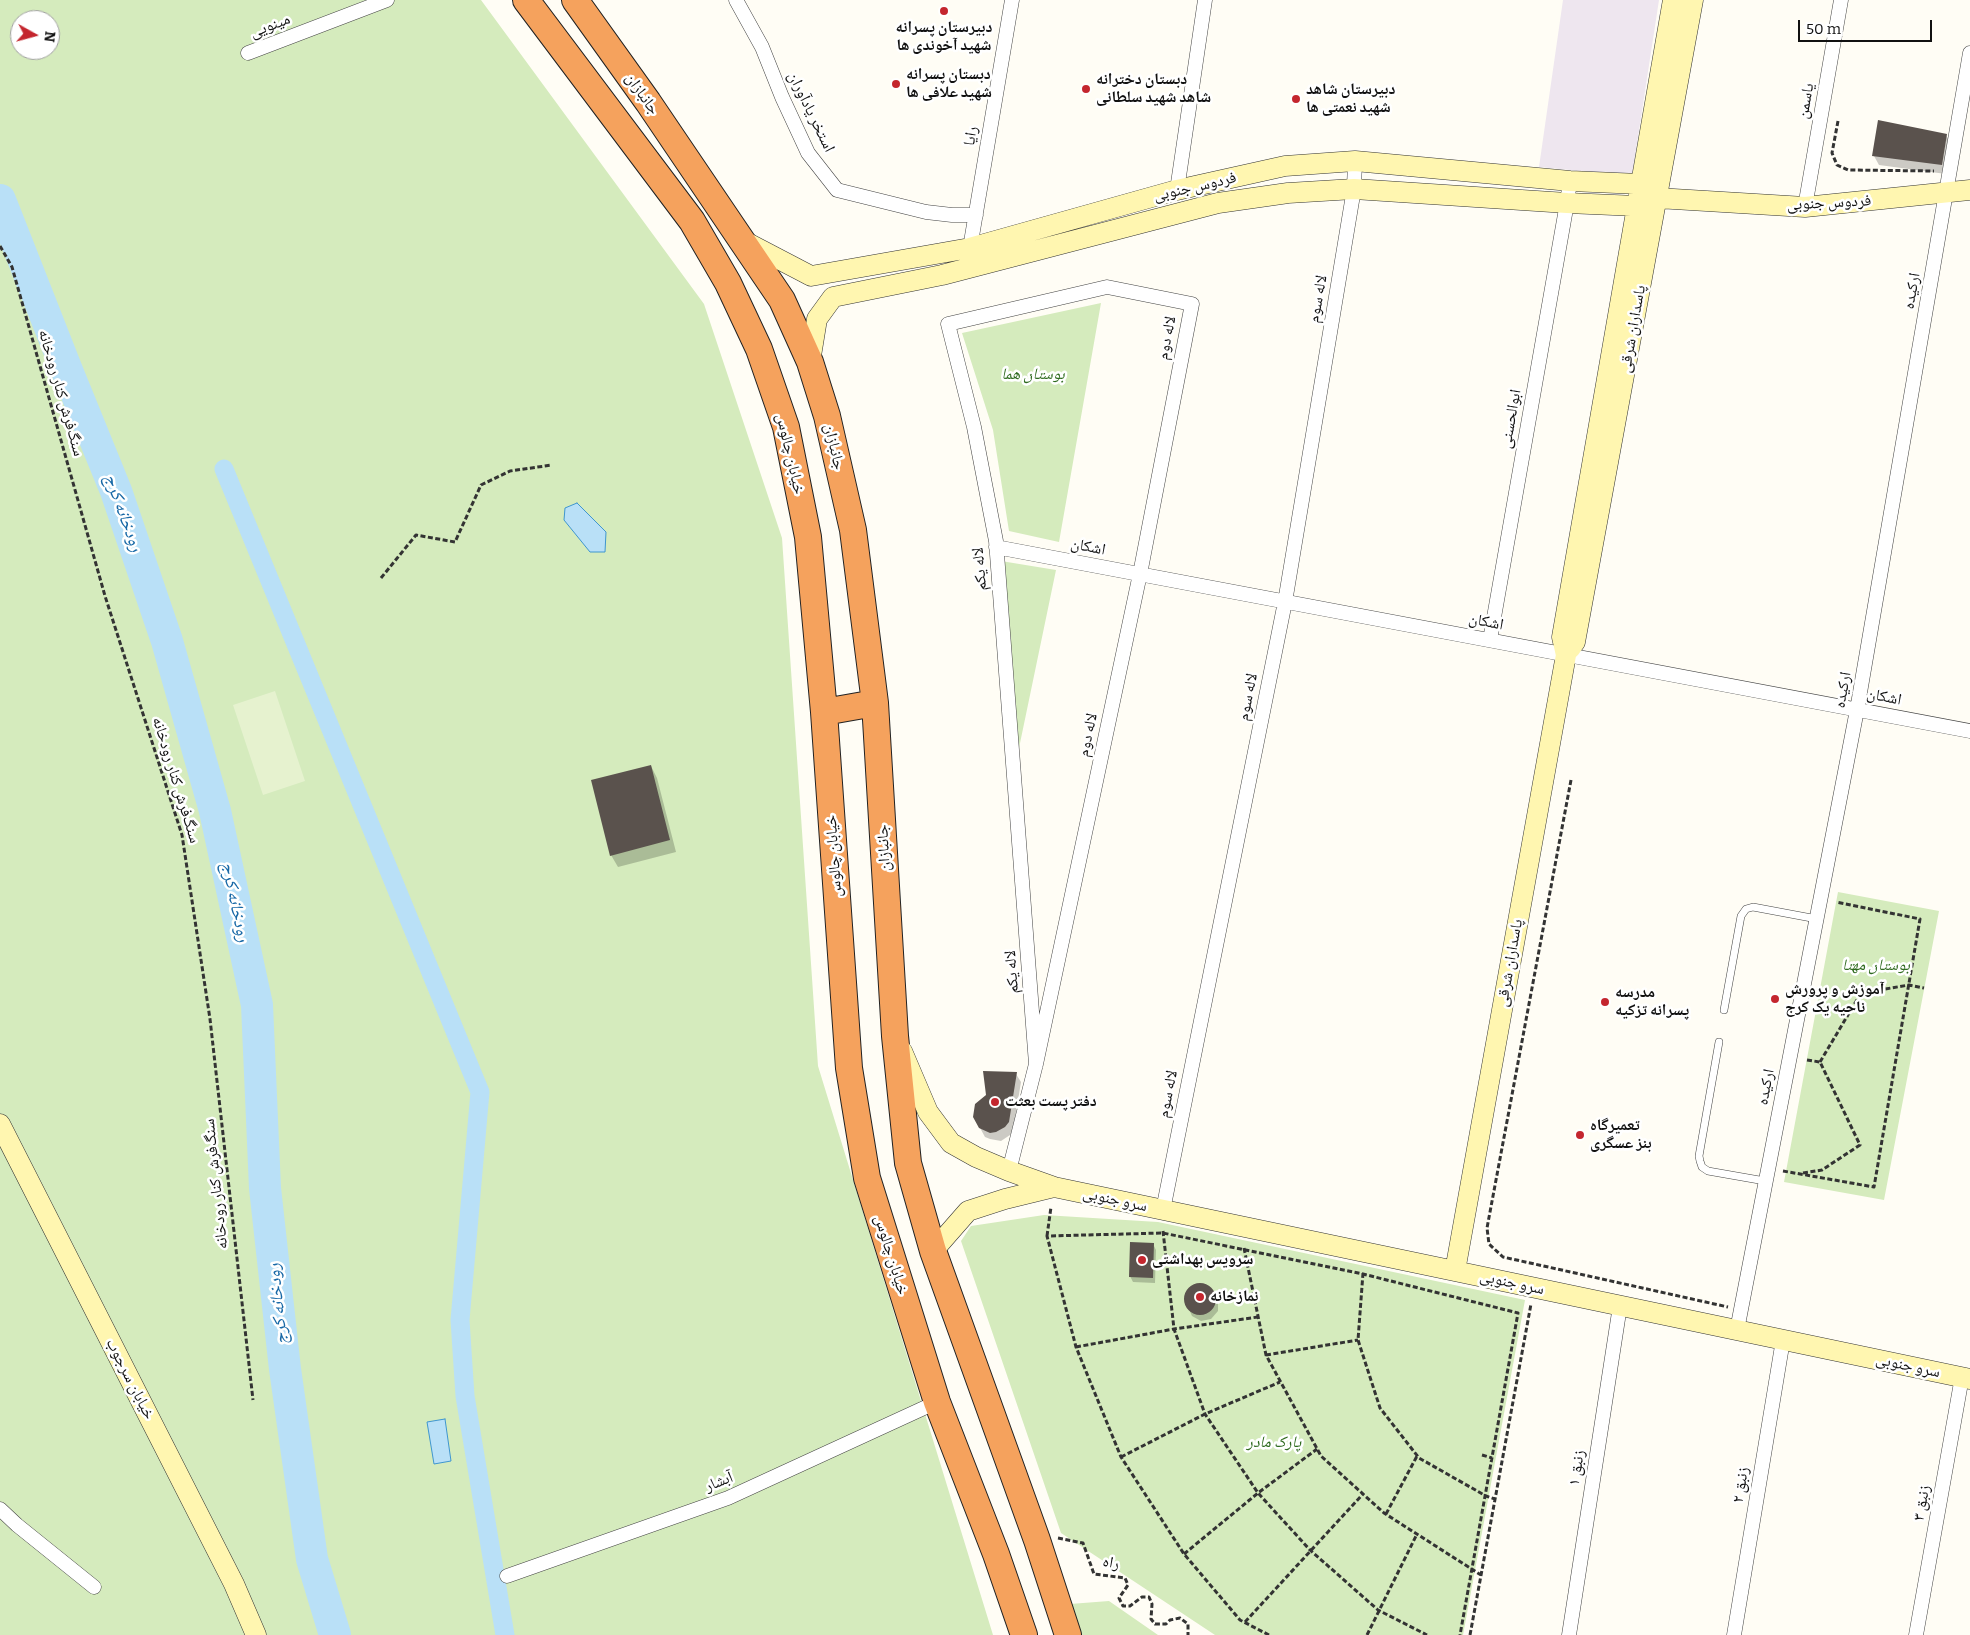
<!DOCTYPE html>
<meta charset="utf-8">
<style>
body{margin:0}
#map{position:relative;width:1970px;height:1635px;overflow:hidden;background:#fffdf5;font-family:Bitter,serif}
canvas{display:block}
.north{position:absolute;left:10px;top:10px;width:50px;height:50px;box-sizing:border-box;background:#fff;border:1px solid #a0a0a0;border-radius:50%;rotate:97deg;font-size:14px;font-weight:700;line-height:20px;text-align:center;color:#111}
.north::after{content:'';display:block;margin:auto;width:18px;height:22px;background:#c4262e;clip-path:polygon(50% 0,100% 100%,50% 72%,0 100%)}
.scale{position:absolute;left:1798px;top:20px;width:134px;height:22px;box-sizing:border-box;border:2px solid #111;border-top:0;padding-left:6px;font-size:15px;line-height:18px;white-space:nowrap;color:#111;-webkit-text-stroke:4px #fff;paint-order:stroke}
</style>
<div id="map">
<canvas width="1970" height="1635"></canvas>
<div class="north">N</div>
<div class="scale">50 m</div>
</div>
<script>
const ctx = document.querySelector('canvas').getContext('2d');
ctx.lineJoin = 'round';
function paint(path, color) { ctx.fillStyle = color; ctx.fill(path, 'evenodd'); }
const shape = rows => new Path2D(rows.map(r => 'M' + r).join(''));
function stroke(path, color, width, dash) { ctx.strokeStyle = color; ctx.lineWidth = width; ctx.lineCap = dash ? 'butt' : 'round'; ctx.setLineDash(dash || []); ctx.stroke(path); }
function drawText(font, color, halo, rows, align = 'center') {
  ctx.font = font + ' Bitter,"Noto Naskh Arabic",serif'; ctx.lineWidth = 5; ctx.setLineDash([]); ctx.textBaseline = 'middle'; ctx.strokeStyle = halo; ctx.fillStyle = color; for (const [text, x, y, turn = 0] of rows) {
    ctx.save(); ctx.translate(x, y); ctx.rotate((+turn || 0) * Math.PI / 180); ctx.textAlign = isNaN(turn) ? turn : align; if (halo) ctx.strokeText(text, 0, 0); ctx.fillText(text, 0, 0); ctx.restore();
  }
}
paint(shape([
 [1563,0,1659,0,1632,176,1539,167]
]), '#eee6ef');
paint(shape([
 [0,0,481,0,704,304,782,538,818,1066,993,1635,0,1635],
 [20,20,50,20,50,50,20,50],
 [1101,303,1059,542,1009,531,993,430,962,333],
 [1001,561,1056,570,1014,772],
 [1838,892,1939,911,1884,1200,1784,1182],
 [1044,1215,1158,1222,1525,1300,1463,1635,1215,1635,1061,1533,961,1241,971,1226],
 [1109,1601,1158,1635,1068,1635,1070,1604]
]), '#d5ebbd');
paint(shape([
 [275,691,305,781,263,795,233,705]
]), '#e6f2cf');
const water = shape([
 [577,503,606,532,605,552,590,552,564,520,565,508,577,503],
 [445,1419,451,1461,434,1464,427,1422,445,1419]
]);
paint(water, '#b9e0f7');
stroke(water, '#3f96cf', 1);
paint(shape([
 [1946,135,1951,144,1946,174,1879,165,1874,156],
 [651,766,657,778,676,852,618,867,611,855],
 [1016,1074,1021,1082,1013,1131,1010,1135,1001,1141,990,1139,985,1137,974,1117],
 [1153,1244,1156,1250,1155,1283,1133,1282,1130,1276],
 [1199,1284,1209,1286,1218,1300,1218,1311,1211,1319,1201,1321,1192,1316,1185,1300,1190,1287]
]), '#0003');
stroke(shape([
 [224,469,480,1092,460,1320,465,1396,505,1635]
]), '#b9e0f7', 19);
stroke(shape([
 [0,200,66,368,116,491,167,641,215,811,257,1005,265,1188,285,1369,312,1559,335,1635]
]), '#b9e0f7', 32);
paint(shape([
 [1878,120,1947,134,1942,165,1872,156],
 [651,765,670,840,610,856,591,780],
 [983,1071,1017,1072,1009,1122,1005,1127,996,1132,990,1133,979,1128,973,1117,975,1104,986,1095],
 [1130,1242,1154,1243,1153,1278,1129,1277],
 '1184 1299a16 16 0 1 1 32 0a16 16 0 1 1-32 0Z'
]), '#5a524d');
const lane = shape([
 [1724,1010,1741,916,1746,909,1753,907,1817,919],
 [1719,1042,1699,1156,1700,1161,1702,1167,1708,1171,1765,1181]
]);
const street = shape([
 [736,0,762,47,782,97,808,153,837,190,926,212,952,215,976,215],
 [248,53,387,0],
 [1177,190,1205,0],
 [1805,207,1841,0],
 [970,248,1012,0],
 [996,547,1970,731],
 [1490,640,1567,203,1570,181],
 [1009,1171,1036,1064,1140,574,1192,304,1107,287,948,324,974,427,996,541,1036,1064],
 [1163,1210,1285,602,1354,189,1355,161],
 [1737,1330,1857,710,1970,53],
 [0,1509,17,1525,94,1587],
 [507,1576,728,1498,937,1402],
 [1569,1635,1620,1306],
 [1734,1635,1783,1340],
 [1916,1635,1962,1377]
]);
const secondary = shape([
 [744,241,811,276,970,248,1177,190,1285,166,1355,161,1570,181,1640,184,1650,192],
 [810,362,817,319,833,297,942,275,1218,203,1288,193,1354,189,1567,203,1637,206,1657,198,1805,207,1970,190],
 [1570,649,1575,642,1693,0],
 [902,1051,928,1112,951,1143,976,1157,1009,1171,1054,1187,1970,1379],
 [0,1124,234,1584,256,1635],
 [933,1251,968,1211,1005,1199,1054,1187],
 [1455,1271,1566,655,1562,637,1673,0]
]);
const highway = shape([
 [526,0,692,221,728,283,759,349,786,427,808,537,824,712,849,1068,867,1178,937,1402,996,1554,1024,1635],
 [575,0,648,102,782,300,810,362,827,416,853,530,875,703,895,1036,908,1163,933,1251,1037,1540,1068,1635],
 [824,712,875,703]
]);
stroke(lane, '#444', 8);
stroke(street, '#444', 15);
stroke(secondary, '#333', 21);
stroke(highway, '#222', 28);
stroke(shape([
 [1838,121,1832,153,1837,165,1848,170,1934,171],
 [0,246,12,267,105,596,182,835,210,1019,253,1400],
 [381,578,416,535,455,542,481,485,510,471,552,465],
 [1571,780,1487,1228,1489,1244,1503,1257,1728,1307],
 [1820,1062,1861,993,1909,985,1924,988],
 [1783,1171,1874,1187,1920,919,1836,902],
 [1803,1173,1822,1170,1860,1145,1820,1062,1807,1060],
 [1163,1231,1174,1329,1205,1414,1258,1493,1310,1550,1378,1610,1427,1635],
 [1047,1236,1051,1207],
 [1244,1248,1266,1355,1321,1456,1384,1513,1481,1575],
 [1363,1273,1358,1340,1380,1408,1419,1458,1486,1496,1495,1499],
 [1076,1347,1174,1329,1258,1317],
 [1266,1355,1358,1340],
 [1482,1455,1492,1458],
 [1121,1457,1205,1414,1280,1382],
 [1386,1514,1417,1456],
 [1058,1538,1083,1543,1094,1574,1125,1578,1128,1585,1119,1598,1123,1606,1130,1606,1142,1597,1149,1597,1152,1604,1151,1619,1155,1624,1166,1624,1170,1620,1180,1618,1188,1624,1188,1635],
 [1184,1554,1258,1493,1317,1449],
 [1245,1622,1363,1494],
 [1269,1635,1240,1620,1184,1554,1121,1457,1076,1347,1047,1236,1163,1233,1363,1274,1518,1313,1460,1635],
 [1367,1635,1417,1534],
 [1470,1635,1531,1304]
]), '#333', 3, [5, 2.5]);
stroke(lane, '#fff', 7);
stroke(street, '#fff', 14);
stroke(secondary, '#fff6b0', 20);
stroke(highway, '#f5a25d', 26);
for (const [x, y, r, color] of [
 [944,11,5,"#c4262e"],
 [896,84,5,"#c4262e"],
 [1086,89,5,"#c4262e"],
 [1296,99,5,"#c4262e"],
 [1775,999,5,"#c4262e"],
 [1605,1002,5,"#c4262e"],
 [995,1102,5,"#c4262e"],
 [1580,1135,5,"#c4262e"],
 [1142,1260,5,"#c4262e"],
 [1200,1297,5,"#c4262e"]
]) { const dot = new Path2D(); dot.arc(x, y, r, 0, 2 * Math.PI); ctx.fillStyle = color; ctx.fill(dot); stroke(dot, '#fff', 2); }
drawText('16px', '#111', '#fff', [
 ["مینویی",270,26,-21],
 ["جانبازان",642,94,55],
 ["یاسمن",1806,101,-80],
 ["استخر یادآوران",811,112,64],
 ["رایا",971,136,-80],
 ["فردوس جنوبی",1195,187,-13],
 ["فردوس جنوبی",1829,203,-3],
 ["ارکیده",1912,291,-80],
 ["لاله سوم",1318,299,-80],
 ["پاسداران شرقی",1633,329,-80],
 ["لاله دوم",1167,338,-79],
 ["سنگ‌فرش کنار رودخانه",61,393,74],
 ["ابوالحسنی",1511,419,-80],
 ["جانبازان",834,447,77],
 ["خیابان چالوس",790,454,77],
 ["اشکان",1088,547,11],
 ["لاله یکم",980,569,-95],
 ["اشکان",1486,622,11],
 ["ارکیده",1843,690,-80],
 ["لاله سوم",1248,697,-79],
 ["اشکان",1884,697,11],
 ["لاله دوم",1088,735,-78],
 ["سنگ‌فرش کنار رودخانه",176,780,73],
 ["جانبازان",884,848,-93],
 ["خیابان چالوس",834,856,-94],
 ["پاسداران شرقی",1510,963,-80],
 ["لاله یکم",1012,972,-94],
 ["ارکیده",1766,1087,-79],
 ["لاله سوم",1168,1094,-79],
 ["سنگ‌فرش کنار رودخانه",216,1184,-96],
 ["سرو جنوبی",1115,1200,12],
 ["خیابان چالوس",891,1255,73],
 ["سرو جنوبی",1512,1283,12],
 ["سرو جنوبی",1908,1366,12],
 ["خیابان سرجوب",130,1379,63],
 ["زنبق ۱",1577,1468,-81],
 ["آبشار",719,1482,-22],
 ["زنبق ۲",1741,1485,-81],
 ["زنبق ۳",1922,1503,-80],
 ["راه",1111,1563,11]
]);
drawText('bold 16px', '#111', '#fff', [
 ["دبیرستان پسرانه",944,28,"center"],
 ["شهید آخوندی ها",944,46,"center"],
 ["دبستان پسرانه",906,75],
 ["شهید علافی ها",906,93],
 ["دبستان دخترانه",1096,80],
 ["شاهد شهید سلطانی",1096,98],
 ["دبیرستان شاهد",1306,90],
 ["شهید نعمتی ها",1306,108],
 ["آموزش و پرورش",1785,990],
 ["ناحیه یک کرج",1785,1008],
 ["مدرسه",1615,993],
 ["پسرانه تزکیه",1615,1011],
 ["دفتر پست بعثت",1005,1102],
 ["تعمیرگاه",1590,1126],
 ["بنز عسگری",1590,1144],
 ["سرویس بهداشتی",1152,1260],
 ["نمازخانه",1210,1297]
], 'left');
drawText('italic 16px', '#2f6b1f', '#fff', [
 ["بوستان هما",1033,375],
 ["بوستان مهتا",1876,966],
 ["پارک مادر",1274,1443]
]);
drawText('italic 18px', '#1768a6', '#fff', [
 ["رودخانه کرج",123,513,70],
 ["رودخانه کرج",235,902,78],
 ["رودخانه کرج",278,1304,-96]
]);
</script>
